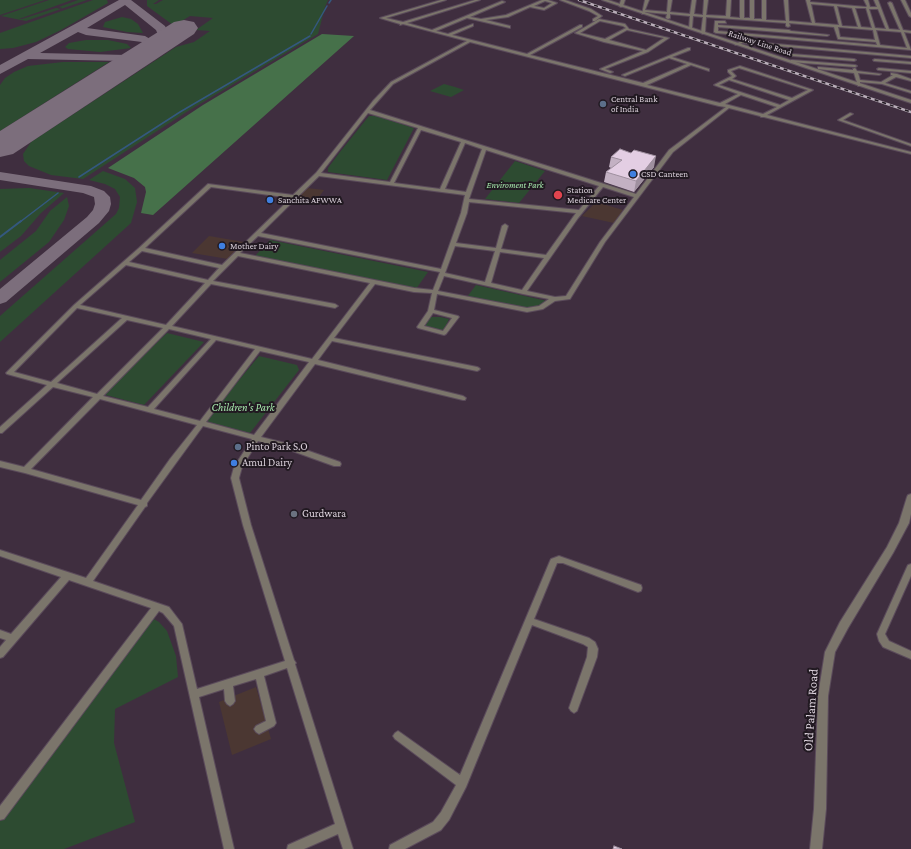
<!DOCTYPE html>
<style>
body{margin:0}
canvas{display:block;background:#3f2e3f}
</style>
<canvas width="911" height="849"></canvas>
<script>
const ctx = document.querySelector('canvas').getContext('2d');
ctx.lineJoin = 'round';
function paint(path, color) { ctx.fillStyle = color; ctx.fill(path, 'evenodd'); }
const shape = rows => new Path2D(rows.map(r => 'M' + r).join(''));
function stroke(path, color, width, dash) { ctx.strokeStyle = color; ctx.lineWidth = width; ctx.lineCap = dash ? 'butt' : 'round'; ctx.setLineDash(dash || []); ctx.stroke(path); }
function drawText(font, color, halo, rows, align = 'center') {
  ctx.font = font + ' "Crimson Pro",serif'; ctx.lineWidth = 4; ctx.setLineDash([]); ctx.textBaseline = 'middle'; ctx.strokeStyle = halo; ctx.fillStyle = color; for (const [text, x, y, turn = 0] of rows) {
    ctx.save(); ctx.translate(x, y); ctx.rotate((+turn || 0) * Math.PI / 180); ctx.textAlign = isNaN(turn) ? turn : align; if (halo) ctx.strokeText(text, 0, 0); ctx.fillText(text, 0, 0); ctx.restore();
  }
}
paint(shape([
 [307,188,324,190,316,201,297,198],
 [596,202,623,210,614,223,582,216],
 [209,236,244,242,228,259,192,253],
 [256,687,271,739,232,755,219,702]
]), '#4b3732');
paint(shape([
 [0,0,45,0,0,15],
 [49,0,72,0,19,19,22,19,56,8,61,9,62,8,59,7,78,0,87,0,26,21,1,16],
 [93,0,107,0,108,3,61,30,36,42,13,48,0,49,0,33],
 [147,0,159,0,153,4,156,4,163,0,328,0,325,7,318,34,188,111,83,179,51,175,29,166,24,161,23,154,31,142,176,47,194,42,210,31,196,30,213,18,190,16,175,25,173,25,147,6],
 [122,17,131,19,138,24,143,33,127,32,103,27,105,22],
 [86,40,108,40,127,44,131,48,100,52,68,49,65,47,69,43],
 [63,62,109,62,0,131,0,85,5,78,14,72,28,66],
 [444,84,455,87,464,90,451,97,430,91],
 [369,116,376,116,414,128,387,180,328,172,328,168,340,152],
 [515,161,545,171,519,203,485,199],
 [103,171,125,179,135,188,137,202,131,223,0,342,0,316,116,214,119,208,120,197,115,189,105,184,89,180],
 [29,188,64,193,41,213,21,236,0,252,0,189],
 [67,197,69,206,64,220,49,242,0,282,0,260,36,231,50,211],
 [270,240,428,272,416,289,255,256],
 [476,285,547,301,530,310,467,297],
 [429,317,440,317,449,319,443,332,425,327],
 [167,333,204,342,144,405,102,394],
 [259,356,297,365,299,370,250,433,205,421],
 [152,618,159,622,167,631,176,656,178,677,115,709,114,743,135,822,64,849,0,849,0,818]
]), '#2d4b31');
paint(shape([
 [322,34,354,36,153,215,141,213,146,192,145,187,134,178,108,168,203,105]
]), '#46714a');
stroke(shape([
 [329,3,331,0],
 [311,34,327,6],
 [79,177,180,112,310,36],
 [20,222,58,193]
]), '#34587f', 1.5);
stroke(shape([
 [0,237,21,221]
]), '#34587f', 2);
paint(shape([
 [119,0,131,0,165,26,170,37,161,48,156,49,153,53,149,54,143,51,146,46,142,42,86,35,78,32,40,53,127,55,137,61,131,67,127,69,121,65,124,61,28,59,0,74,0,65,119,0],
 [125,5,156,30,159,37,155,42,145,36,87,28,125,5],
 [0,172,91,186,104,191,110,197,111,204,109,211,99,223,6,302,0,304,0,289,87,217,93,210,95,204,94,197,83,193,0,180,0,172]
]), '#7c6e7c');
paint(shape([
 [184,20,194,22,198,28,194,34,13,154,0,157,0,131,174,22,184,20]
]), '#7c6e7c');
const minor = shape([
 [441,0,446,0,386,18,403,22,475,0,480,0,407,23,432,30,502,1,505,2,470,17,481,19,506,15,542,0,548,0,557,3,544,10,530,7,508,17,486,20,510,26,510,28,467,18,436,31,448,34,473,24,473,26,452,35,527,54,580,25,582,25,582,27,530,55,643,83,687,64,669,58,625,76,622,75,688,48,690,48,690,50,672,57,709,69,709,71,691,65,647,85,720,103,738,94,714,85,732,76,728,72,728,70,740,66,813,90,767,115,911,152,911,154,764,117,761,117,760,116,729,108,673,152,605,242,570,299,555,301,543,309,527,312,437,294,434,310,458,316,459,317,446,334,444,335,418,328,417,327,428,311,432,293,414,292,375,284,334,338,477,367,479,368,480,369,479,370,477,371,332,341,318,360,463,396,466,398,465,400,463,400,315,364,261,437,289,444,340,462,341,464,340,466,334,466,284,448,258,441,242,467,239,478,251,525,294,660,296,663,295,664,353,849,343,849,338,834,304,849,287,849,288,845,335,824,287,668,264,676,276,723,274,726,259,734,256,732,254,729,256,726,266,721,256,679,233,686,235,701,233,704,230,706,227,704,225,701,224,689,199,697,234,849,224,849,174,626,163,613,159,611,4,819,0,820,0,806,151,608,69,580,3,657,0,658,0,647,6,640,0,638,0,630,11,634,61,577,0,556,0,550,86,578,138,505,25,473,0,467,0,461,24,467,93,397,53,387,2,433,0,433,0,427,47,385,7,374,6,373,74,305,139,248,208,184,293,195,316,173,373,101,391,82,467,41,403,24,400,25,400,24,380,18,441,0],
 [545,1,552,3,544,8,534,6,545,1],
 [470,42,719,106,726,107,669,150,636,194,370,110,393,84,470,42],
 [739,68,808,90,792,98,732,79,736,76,731,71,739,68],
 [729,80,789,100,780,105,719,85,729,80],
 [741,95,777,107,763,114,725,104,741,95],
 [368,113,418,128,390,182,321,173,368,113],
 [421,130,461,142,440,189,394,183,421,130],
 [465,143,482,149,466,192,445,189,465,143],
 [486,150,599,186,579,210,469,199,486,150],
 [319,176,465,195,461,213,441,269,261,233,319,176],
 [211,187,291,198,222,265,145,248,211,187],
 [603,187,634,197,600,242,566,296,555,297,527,291,578,218,603,187],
 [469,202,576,213,546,255,501,249,508,226,505,224,502,226,496,248,456,243,467,213,469,202],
 [258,236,440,272,433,290,414,288,240,253,258,236],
 [455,246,495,251,485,282,445,273,455,246],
 [142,251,219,268,208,280,129,262,142,251],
 [500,252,544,258,522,290,491,283,500,252],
 [238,256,370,283,312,359,172,326,211,284,335,308,338,306,335,304,213,281,238,256],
 [126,265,205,283,166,325,80,305,126,265],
 [444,276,523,294,549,299,539,306,527,308,438,291,444,276],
 [77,308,122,318,51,382,14,372,77,308],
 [433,313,452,318,443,331,424,326,433,313],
 [127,320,163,328,97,394,57,383,127,320],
 [169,329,211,339,148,407,103,396,169,329],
 [216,340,255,349,200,421,154,409,216,340],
 [260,351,309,362,254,435,206,422,260,351],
 [100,399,197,425,170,459,141,500,31,469,100,399],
 [203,426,252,439,234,467,231,478,243,525,285,661,197,689,182,624,169,607,93,581,145,507,147,506,147,503,176,463,203,426],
 [560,0,565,0,591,9,602,16,595,21,593,21,593,19,598,16,589,11,560,0],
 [621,0,625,0,623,6,621,7,619,6,621,0],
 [645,0,649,0,645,10,667,12,668,0,672,0,670,12,690,14,692,0,696,0,694,14,703,15,704,0,708,0,706,15,726,16,727,0,731,0,730,17,740,18,740,0,744,0,744,18,750,18,750,0,754,0,754,19,762,19,762,0,766,0,766,20,786,21,784,0,788,0,789,21,812,23,806,0,810,0,810,2,866,7,867,6,864,0,868,0,870,7,877,7,874,0,878,0,889,29,900,30,888,3,890,2,892,3,903,30,911,31,911,33,904,32,911,50,716,33,714,32,715,21,725,21,726,23,718,23,718,25,789,30,791,31,829,35,827,36,718,27,718,31,877,45,876,42,838,39,834,27,789,23,790,26,788,27,786,26,786,23,706,17,705,33,703,34,701,33,703,17,693,16,692,28,689,29,690,16,670,14,670,18,668,19,666,18,667,14,645,12,644,14,642,14,645,0],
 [811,4,834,6,839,25,815,23,811,4],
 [837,6,852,8,858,27,842,26,837,6],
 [855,8,866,8,872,28,861,27,855,8],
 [869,9,878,9,886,29,875,28,869,9],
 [838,27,873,30,875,40,840,37,838,27],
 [876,30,901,32,907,48,880,45,876,30],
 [901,0,905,0,911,13,911,17,909,16,901,0],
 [599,19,625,24,629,29,669,38,648,52,605,69,613,72,610,73,600,69,643,51,604,42,575,33,599,19],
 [600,21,623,26,626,28,605,39,580,33,600,21],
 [627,30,664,38,646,50,609,40,627,30],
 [743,41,911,56,911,58,743,43,736,45,734,44,743,41],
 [768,46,792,54,854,59,856,60,854,61,792,56,767,48,768,46],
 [875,59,911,62,911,64,874,61,873,60,875,59],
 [792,60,855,65,857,66,855,67,791,62,791,60,792,60],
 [819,67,853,70,853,69,855,68,857,71,881,74,879,75,858,73,860,80,881,82,893,75,891,75,891,73,897,74,911,79,911,81,896,77,885,83,911,91,911,93,882,84,860,82,860,86,858,86,854,73,818,69,818,67,819,67],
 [879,68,911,71,911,73,878,70,877,69,879,68],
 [850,113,853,114,843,120,911,144,911,146,838,120,850,113],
 [559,556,641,585,642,588,641,591,638,592,563,563,557,563,534,619,589,638,595,642,598,649,597,657,577,711,574,713,571,711,569,708,587,657,588,647,583,644,532,625,466,787,449,820,441,830,405,849,389,849,390,845,433,822,441,812,456,785,395,739,393,736,395,733,398,731,401,733,460,775,550,561,551,559,559,556],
 [911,564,911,576,885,634,889,641,911,651,911,659,883,647,879,641,877,634,907,567,908,565,911,564]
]);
const tertiary = shape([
 [602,0,608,0,911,100,911,103,602,0],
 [911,494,911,514,909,523,893,553,848,628,835,652,828,696,826,809,822,849,810,849,814,809,818,696,825,652,840,622,887,547,899,523,907,497,908,495,911,494]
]);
stroke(minor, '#5b4b5b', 2);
stroke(tertiary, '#5b4b5b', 2);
paint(minor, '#7b756b');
paint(tertiary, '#7b756b');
const rail = shape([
 [579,0,911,112]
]);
stroke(rail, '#b9aeb9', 2.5);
stroke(rail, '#211921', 1.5, [4]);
paint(shape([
 [611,157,654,167,634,192,604,182,606,172,611,168,609,167]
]), '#c3b1c3');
paint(shape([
 [656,156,654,167,634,192,636,181]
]), '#9f909f');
const building = shape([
 [620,149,631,153,634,150,656,156,636,181,606,172,622,160,611,157,620,149],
 [614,846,622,849,613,849,614,846]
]);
paint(building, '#e3cee3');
stroke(building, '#9f909f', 1);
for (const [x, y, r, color] of [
 [603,104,4,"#5c6f8a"],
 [633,174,4,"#3f7fe0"],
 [558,195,5,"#e0444e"],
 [270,200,4,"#3f7fe0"],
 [222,246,4,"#3f7fe0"],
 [238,447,4,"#5c6f8a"],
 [234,463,4,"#3f7fe0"],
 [294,514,4,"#6b7280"]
]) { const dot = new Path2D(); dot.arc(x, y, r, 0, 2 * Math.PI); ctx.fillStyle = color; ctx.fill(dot); stroke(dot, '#211921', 1.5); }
drawText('9px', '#dad0da', '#211921', [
 ["Railway Line Road",760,43,18]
]);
drawText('9px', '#dad0da', '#211921', [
 ["Central Bank",611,99],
 ["of India",611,109],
 ["CSD Canteen",641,174],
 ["Station",567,190],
 ["Medicare Center",567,200],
 ["Sanchita AFWWA",278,200],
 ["Mother Dairy",230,246]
], 'left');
drawText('italic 9px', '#a6e9ac', '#211921', [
 ["Enviroment Park",515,185]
]);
drawText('italic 11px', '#a6e9ac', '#211921', [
 ["Children's Park",243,408]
]);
drawText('11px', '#dad0da', '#211921', [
 ["Pinto Park S.O",246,447],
 ["Amul Dairy",242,463],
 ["Gurdwara",302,514]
], 'left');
drawText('13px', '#dad0da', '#211921', [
 ["Old Palam Road",811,710,-86]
]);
</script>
